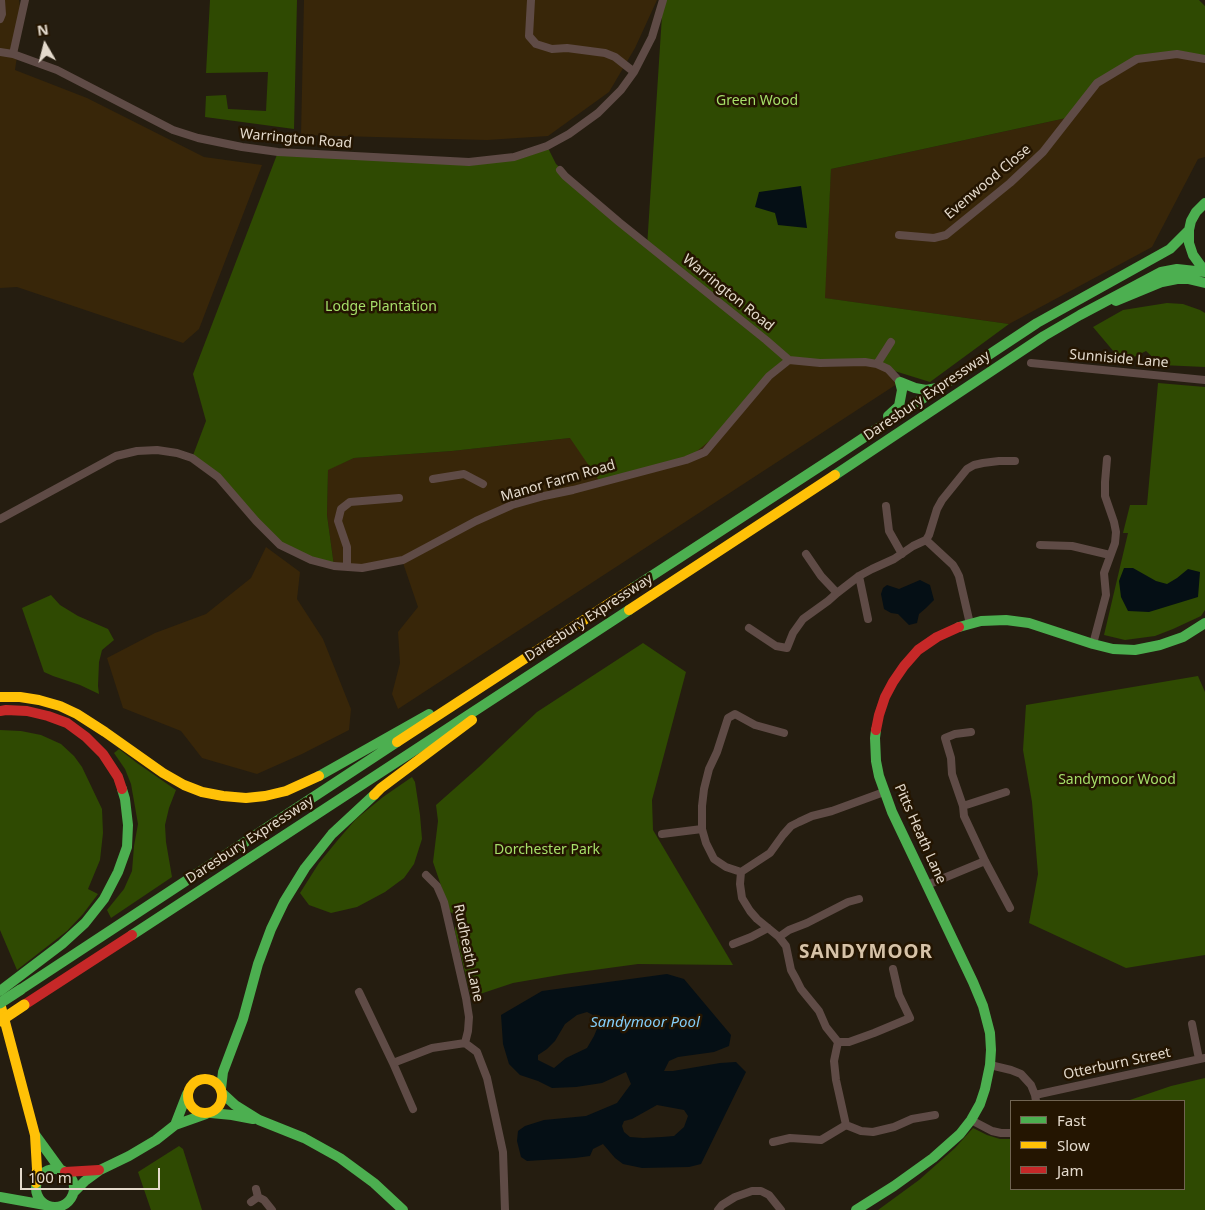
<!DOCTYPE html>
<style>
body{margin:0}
#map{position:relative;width:1205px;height:1210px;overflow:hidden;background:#251d10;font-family:"Noto Sans",sans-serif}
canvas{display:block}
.legend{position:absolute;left:1010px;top:1100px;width:175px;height:90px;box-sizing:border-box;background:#241501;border:1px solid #716452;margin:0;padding:6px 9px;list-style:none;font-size:15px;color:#e4dacc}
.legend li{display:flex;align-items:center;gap:10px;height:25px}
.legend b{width:25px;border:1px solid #716452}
.north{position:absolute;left:20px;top:20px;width:50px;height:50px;-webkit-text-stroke:4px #241501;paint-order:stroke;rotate:352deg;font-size:14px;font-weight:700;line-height:20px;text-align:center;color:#e4dacc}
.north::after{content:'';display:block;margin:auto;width:18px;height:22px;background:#e4dacc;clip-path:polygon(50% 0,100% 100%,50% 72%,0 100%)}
.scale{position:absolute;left:20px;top:1168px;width:140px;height:22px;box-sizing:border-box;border:2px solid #e4dacc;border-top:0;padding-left:6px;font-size:15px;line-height:18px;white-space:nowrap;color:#e4dacc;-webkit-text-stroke:4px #241501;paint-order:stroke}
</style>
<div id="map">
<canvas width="1205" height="1210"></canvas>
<ul class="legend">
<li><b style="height:6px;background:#4caf50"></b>Fast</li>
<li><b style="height:6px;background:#ffc107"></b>Slow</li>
<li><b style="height:6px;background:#c62828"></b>Jam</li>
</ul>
<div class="north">N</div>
<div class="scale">100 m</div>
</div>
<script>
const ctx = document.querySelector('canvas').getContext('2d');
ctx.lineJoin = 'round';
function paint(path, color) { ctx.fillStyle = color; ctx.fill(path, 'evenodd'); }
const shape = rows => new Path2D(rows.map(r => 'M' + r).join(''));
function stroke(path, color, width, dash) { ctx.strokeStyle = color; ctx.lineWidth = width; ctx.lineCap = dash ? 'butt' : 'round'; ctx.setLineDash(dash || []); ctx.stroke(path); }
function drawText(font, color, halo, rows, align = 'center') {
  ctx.font = font + ' "Noto Sans",sans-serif'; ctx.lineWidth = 5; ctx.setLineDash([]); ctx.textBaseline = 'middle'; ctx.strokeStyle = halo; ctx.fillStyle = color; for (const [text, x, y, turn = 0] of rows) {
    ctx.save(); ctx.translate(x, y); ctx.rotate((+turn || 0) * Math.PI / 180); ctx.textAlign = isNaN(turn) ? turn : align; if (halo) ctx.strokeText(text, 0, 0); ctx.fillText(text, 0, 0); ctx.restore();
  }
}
paint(shape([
 [0,0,19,0,22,22,15,70,87,98,204,157,262,165,199,329,183,343,17,287,0,288],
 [304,0,657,0,635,48,609,92,548,136,487,140,301,135],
 [1177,54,1205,59,1205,157,1198,159,1152,247,1009,324,824,298,831,169,1071,117,1097,83,1137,59],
 [789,360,877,364,900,382,398,709,392,694,400,663,398,632,418,607,402,560,362,568,334,566,327,515,328,469,354,458,452,451,570,438,769,376],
 [266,547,300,572,297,599,323,639,351,709,349,730,302,754,257,774,202,758,181,731,123,708,107,658,155,633,206,614,251,578]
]), '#382609');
paint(shape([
 [210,0,297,0,294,129,205,117,206,96,226,95,228,109,266,111,268,72,206,73],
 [663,0,1199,0,1205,6,1205,59,1177,54,1137,59,1097,83,1071,117,831,169,825,298,1009,324,930,382,888,369,877,364,789,360,769,376,729,425,686,460,600,482,570,438,452,451,354,458,328,470,327,515,334,566,280,545,218,477,192,458,206,421,193,374,278,152,469,162,514,157,547,146,556,164,647,247],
 [1167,303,1183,304,1200,310,1205,313,1205,367,1161,365,1146,351,1132,358,1120,359,1093,327,1123,310],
 [1158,383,1205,387,1205,610,1201,616,1173,629,1155,636,1125,640,1104,635,1128,533,1123,533,1130,505,1147,505],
 [51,595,60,605,78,616,108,629,114,640,102,650,99,662,98,686,99,694,80,685,53,676,44,672,22,608],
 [643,643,686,672,652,800,653,830,733,965,638,964,565,974,513,983,471,997,455,932,455,927,458,924,463,922,462,915,456,915,450,912,433,862,438,821,436,805,479,767,537,712],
 [1198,676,1205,692,1205,955,1126,968,1029,923,1038,874,1032,802,1023,750,1026,705],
 [0,730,21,731,41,735,61,744,74,756,82,767,102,809,103,833,100,860,88,889,98,894,83,914,67,931,17,970,0,930],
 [119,749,137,763,176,790,169,808,165,825,166,842,172,877,111,918,107,910,124,889,132,871,134,846,138,824,131,784,125,769,114,753],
 [412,777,415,782,420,815,422,839,414,864,404,878,385,892,357,907,331,913,309,905,300,893,319,863,337,841,356,819,383,797],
 [1205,1078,1205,1210,878,1210,919,1180,955,1148,973,1128,987,1135,1000,1139,1011,1139,1011,1189,1184,1189,1184,1101,1127,1101,1171,1086],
 [179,1146,183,1149,202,1210,151,1210,138,1172]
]), '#2f4a02');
paint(shape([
 [801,186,807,228,778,225,775,213,755,207,759,192],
 [1124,568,1133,568,1156,581,1167,584,1177,578,1188,569,1200,572,1198,597,1149,612,1128,611,1121,597,1119,581],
 [920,580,930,585,934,600,926,608,919,614,917,623,909,625,898,614,891,613,884,609,881,594,883,588,887,585,899,589],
 [667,974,684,979,731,1035,729,1046,714,1052,678,1057,669,1061,664,1071,673,1071,720,1063,736,1062,746,1072,701,1164,689,1167,642,1168,623,1164,615,1158,603,1144,593,1149,590,1156,575,1158,527,1161,521,1157,517,1141,518,1131,525,1126,544,1120,586,1116,617,1103,631,1084,626,1072,602,1083,576,1087,552,1088,538,1081,520,1075,509,1064,503,1044,501,1015,542,991],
 [587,1012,597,1017,599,1024,594,1036,587,1048,566,1058,554,1068,538,1060,538,1055,547,1049,555,1041,565,1024,577,1015],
 [657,1105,684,1110,688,1116,684,1127,674,1136,662,1137,643,1138,630,1137,624,1132,622,1126,624,1121,632,1119]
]), '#050f15');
stroke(shape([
 [531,0,529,36,536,44,552,49,567,48,605,53,615,57,634,72],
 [0,19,2,14,1,0],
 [0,52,13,54,57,70,173,130,198,138,242,147,278,152,469,162,514,157,547,146,569,134,598,113,621,90,634,72,652,37,663,0],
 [13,54,25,0],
 [560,170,565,176,619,222,766,340,789,360,820,363,865,362,877,364,888,369,900,382],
 [899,235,934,238,946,235,1010,183,1043,152,1097,83,1137,59,1177,54,1205,59],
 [1031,363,1205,380],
 [877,364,891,342],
 [433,479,464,474,483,484],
 [886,506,889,531,902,554],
 [0,519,116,456,137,451,157,450,177,453,192,458,218,477,256,521,280,545,311,560,334,566,362,568,403,560,476,521,512,505,544,496,573,490,686,460,705,452,769,376,789,360],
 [926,540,929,535,937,509,942,500,967,469,974,465,983,463,999,461,1015,461],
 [1040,545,1072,546,1110,555],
 [806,554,821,576,837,593],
 [347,567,347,547,338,521,341,509,350,502,399,498],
 [859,576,868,619],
 [749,628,776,646,787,648,793,633,803,619,828,601,837,593,859,576,872,569,894,559,913,546,926,540,953,565,956,570,959,576,970,624],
 [1093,644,1106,595,1104,573,1115,543,1116,532,1114,522,1105,496,1105,482,1107,459],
 [971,732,955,734,945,738,951,758,952,774,963,806,964,816,985,861,1010,908],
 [784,733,755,725,735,714,728,718,717,752,709,769,704,789,702,806,702,829,706,843,714,859,726,867,741,872,770,853,783,835,791,826,799,822,812,816,832,811,884,792],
 [963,806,1006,792],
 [662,834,702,829],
 [741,872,740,884,742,898,750,911,757,919,779,937,786,946,791,970,796,979,801,989,819,1011,826,1027,838,1042,834,1061,836,1080,846,1125],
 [426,875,437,886,444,902,466,998,469,1017,468,1031,465,1043,477,1052,487,1078,503,1152,505,1210],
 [927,885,985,861],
 [779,937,789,930,807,923,848,902,859,899],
 [733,944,751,937,768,928],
 [359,992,393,1063,413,1109],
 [1192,1024,1199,1059],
 [838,1042,849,1042,874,1033,910,1018,899,995,893,969],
 [393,1063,432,1048,465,1043],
 [990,1065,1011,1070,1021,1074,1031,1085,1035,1095,1036,1101],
 [1035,1095,1205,1058],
 [971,1120,992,1131,1001,1133,1011,1133],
 [773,1142,790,1138,821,1140,846,1125,861,1131,873,1132,894,1127,912,1119,935,1115],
 [258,1197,264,1200,272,1210],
 [251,1202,258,1197,256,1189],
 [718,1210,722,1205,735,1197,752,1191,761,1191,769,1195,781,1210]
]), '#5f4b46', 8);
stroke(shape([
 [1205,203,1196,212,1191,221,1189,230,1189,243,1193,255,1201,266,1205,269],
 [1116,301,1162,282,1177,279,1188,279,1205,283],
 [900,382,915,388,926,390,937,388],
 [888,416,899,406,902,390,900,382],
 [835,475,1044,336,1080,315,1161,272,1177,269,1205,272],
 [633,588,839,454,1037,323,1170,249,1189,230],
 [959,627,981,621,1006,620,1029,623,1093,644,1113,649,1135,650,1160,645,1183,637,1205,623],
 [319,776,429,714],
 [132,935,629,610],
 [20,990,397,742],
 [0,991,62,944,85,923,104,899,118,872,127,847,128,825,125,799,122,789],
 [221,1089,223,1072,243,1019,258,964,271,929,284,902,305,868,332,834,374,795],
 [222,1093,235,1105,259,1120,304,1138,340,1158,374,1183,403,1210],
 [211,1113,232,1115,253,1119],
 [175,1125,187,1094],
 [36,1136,60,1169],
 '36 1188a19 19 0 1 1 38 0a19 19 0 1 1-38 0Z',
 [74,1192,85,1181,100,1170,129,1156,156,1140,175,1125,206,1114],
 [0,1197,45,1205],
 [856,1210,894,1186,933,1158,960,1134,971,1120,980,1104,985,1089,990,1065,991,1050,990,1033,983,1006,973,982,892,812,879,776,876,761,875,738,876,730]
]), '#4caf50', 10);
stroke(shape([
 [629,610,835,475],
 [0,697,20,697,39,700,60,706,77,714,105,732,163,773,184,785,202,792,223,796,246,798,265,796,286,791,319,776],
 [397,742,633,588],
 [374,795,381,788,472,720],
 [0,1003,35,1135,37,1169,36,1183],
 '188 1096a17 17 0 1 1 34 0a17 17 0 1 1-34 0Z'
]), '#ffc107', 10);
stroke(shape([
 [0,711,6,710,27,711,48,716,67,723,86,737,103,754,118,777,122,789],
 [876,730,879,715,885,697,893,682,904,666,918,650,937,637,959,627],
 [24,1005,132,935],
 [65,1172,99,1170]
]), '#c62828', 10);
stroke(shape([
 [0,1003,20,990]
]), '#4caf50', 11);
stroke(shape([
 [0,1021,24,1005]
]), '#ffc107', 11);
drawText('14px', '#a6df69', '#241501', [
 ["Green Wood",757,101],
 ["Lodge Plantation",381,307],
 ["Sandymoor Wood",1117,780],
 ["Dorchester Park",547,850]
]);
drawText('14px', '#e4dacc', '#241501', [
 ["Warrington Road",296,139,5],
 ["Evenwood Close",988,182,-40],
 ["Warrington Road",728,293,39],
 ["Sunniside Lane",1119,359,5],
 ["Daresbury Expressway",927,396,-34],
 ["Manor Farm Road",558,481,-16],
 ["Daresbury Expressway",589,618,-33],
 ["Pitts Heath Lane",920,834,66],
 ["Daresbury Expressway",250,840,-33],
 ["Rudheath Lane",468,953,78],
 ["Otterburn Street",1117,1064,-12]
]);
drawText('italic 15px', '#83cdf8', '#241501', [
 ["Sandymoor Pool",645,1023]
]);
ctx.letterSpacing = '1px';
drawText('bold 19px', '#d6c2a7', '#241501', [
 ["SANDYMOOR",866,953]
]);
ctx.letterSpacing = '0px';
</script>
